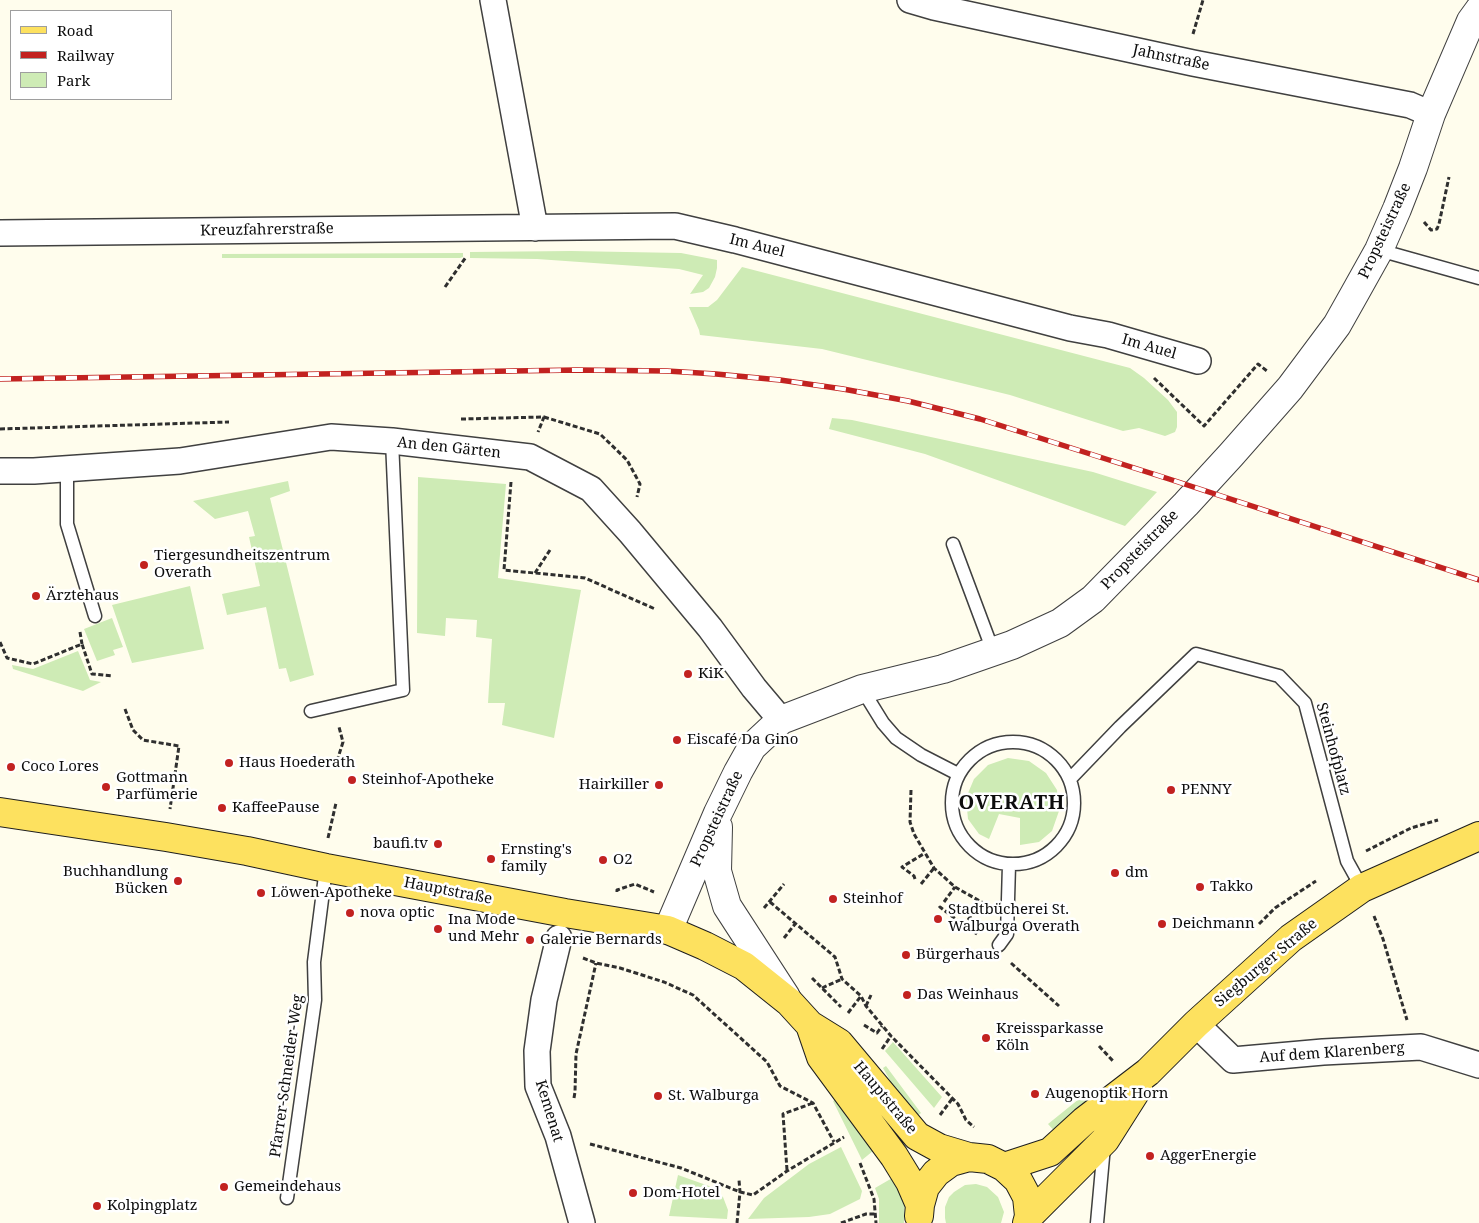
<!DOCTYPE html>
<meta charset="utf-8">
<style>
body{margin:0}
#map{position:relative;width:1479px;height:1223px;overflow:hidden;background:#fffded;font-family:"Noto Serif",serif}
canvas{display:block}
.legend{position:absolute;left:10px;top:10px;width:162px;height:90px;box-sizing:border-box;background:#fff;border:1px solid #9e9e9e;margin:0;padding:6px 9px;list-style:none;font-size:15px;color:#0d0d0d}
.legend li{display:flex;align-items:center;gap:10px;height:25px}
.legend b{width:25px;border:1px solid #9e9e9e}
</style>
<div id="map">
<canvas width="1479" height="1223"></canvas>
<ul class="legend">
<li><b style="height:6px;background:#fde15f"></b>Road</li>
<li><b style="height:6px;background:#c22220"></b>Railway</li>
<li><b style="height:14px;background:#ceebb5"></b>Park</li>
</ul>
</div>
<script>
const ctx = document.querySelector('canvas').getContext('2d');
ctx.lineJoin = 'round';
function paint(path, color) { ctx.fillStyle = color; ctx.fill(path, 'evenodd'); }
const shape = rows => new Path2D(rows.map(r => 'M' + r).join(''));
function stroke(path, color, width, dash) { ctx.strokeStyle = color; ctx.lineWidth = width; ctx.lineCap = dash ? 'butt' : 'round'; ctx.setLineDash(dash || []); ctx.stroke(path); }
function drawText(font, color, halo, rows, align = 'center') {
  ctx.font = font + ' "Noto Serif",serif'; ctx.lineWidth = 5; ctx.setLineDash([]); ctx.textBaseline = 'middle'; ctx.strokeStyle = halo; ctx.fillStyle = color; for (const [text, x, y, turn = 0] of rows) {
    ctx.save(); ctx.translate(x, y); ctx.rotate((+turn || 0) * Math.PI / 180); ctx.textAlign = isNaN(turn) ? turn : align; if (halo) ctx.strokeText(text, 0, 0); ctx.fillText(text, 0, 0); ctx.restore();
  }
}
paint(shape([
 [571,251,681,253,717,260,717,268,715,277,709,288,703,292,690,294,703,275,679,269,537,259,470,258,470,252],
 [463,253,463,257,460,258,222,258,222,254],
 [742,267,1130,368,1144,378,1168,400,1177,412,1177,427,1175,432,1165,436,1139,428,1123,431,1010,395,822,349,700,335,699,330,689,307,708,307,717,300],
 [832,418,852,420,1093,472,1157,492,1125,526,925,454,829,429],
 [418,477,506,484,498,578,581,590,554,738,502,725,505,703,488,703,492,639,476,637,477,620,446,618,445,636,417,633],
 [288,481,290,491,270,498,314,675,290,682,286,668,279,669,266,607,227,615,222,594,260,586,249,537,255,536,248,511,215,519,193,501],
 [190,586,204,649,132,663,112,605],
 [112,618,123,647,113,650,115,655,97,661,84,629],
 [78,651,90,680,101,682,83,691,13,669,12,665,33,669],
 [1008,758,1029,761,1046,773,1057,790,1059,811,1052,831,1039,842,1020,845,1020,818,999,814,989,839,979,834,968,819,966,798,974,779,988,765],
 [893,1042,942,1097,934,1108,885,1051],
 [886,1066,921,1113,915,1118,901,1100,883,1068],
 [1084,1095,1092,1101,1057,1134,1048,1124],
 [838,1098,873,1151,862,1160,833,1101],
 [841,1147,862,1191,860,1199,830,1214,809,1217,748,1219,764,1198,809,1164],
 [678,1175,709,1186,723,1197,728,1210,727,1219,669,1216],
 [894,1177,905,1202,904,1223,879,1223,879,1199,875,1188],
 [976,1184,987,1187,998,1197,1004,1212,1001,1223,946,1223,945,1218,945,1207,949,1197,954,1192,965,1185]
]), '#ceebb5');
const service = shape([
 [1379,250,1479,278],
 [67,469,67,524,95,616],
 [953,544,993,651],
 [862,689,883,723,896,738,921,755,958,774],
 [311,711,403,690,392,441],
 '952 803a61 61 0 1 1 122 0a61 61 0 1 1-122 0Z',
 [1070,779,1120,727,1196,654,1279,676,1305,703,1347,861,1362,888],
 [999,945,1007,934,1009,865],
 [287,1198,315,1000,314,962,326,868],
 [1097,1223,1104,1146]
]);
const minor = shape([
 [493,0,535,228],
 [910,0,934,7,1193,63,1410,105,1431,114],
 [0,233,675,226,735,240,1070,328,1108,335,1198,361],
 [0,471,34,471,180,461,331,437,392,441,530,457,591,489,630,532,710,628,754,688,781,720],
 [559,938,544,1000,537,1051,538,1086,558,1136,582,1223],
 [1196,1024,1233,1060,1323,1052,1421,1047,1479,1065]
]);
const tertiary = shape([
 [718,827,717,871,727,906,786,997],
 [668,930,718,813,738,772,752,747,781,720,862,689,943,669,1012,645,1060,623,1093,599,1186,504,1231,455,1290,388,1337,325,1355,293,1379,250,1397,209,1413,168,1431,114,1471,21,1479,10]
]);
const primary = shape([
 [0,812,166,837,247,851,326,868,565,913,668,930,705,946,744,966,789,1002,810,1025,839,1043,917,1136,939,1148,969,1157],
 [810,1025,821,1057,894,1156,910,1182,920,1205],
 [1004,1167,1050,1152,1084,1121,1148,1072,1196,1024,1291,938,1362,888,1479,836],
 [919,1216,920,1205,925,1187,936,1173,951,1162,969,1157,988,1159,1004,1167,1018,1180,1027,1197,1029,1216,1027,1223],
 [1029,1216,1105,1140,1138,1088]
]);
stroke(service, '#404040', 15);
stroke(minor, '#404040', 28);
stroke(tertiary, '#404040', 30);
stroke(primary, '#1e1e1e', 30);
stroke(shape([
 [1193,34,1203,0],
 [1424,222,1431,230,1437,229,1439,224,1449,177],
 [445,287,466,257],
 [1154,378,1204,426,1258,364,1267,371],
 [544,417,600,434,627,460,640,484,637,497],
 [461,419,544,417,538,432],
 [0,429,229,422],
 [511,482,504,570,585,578,655,609],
 [535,573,550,550],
 [80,632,82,644],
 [0,642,7,658,33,664,82,644,92,674,113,676],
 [125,709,133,730,143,740,179,746,170,809],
 [337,761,343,742,339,727],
 [911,790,910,822,914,834,934,868,955,887,985,904],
 [328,838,336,803],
 [1366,851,1411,828,1438,820],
 [915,879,914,876,902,867,925,853],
 [921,884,934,868],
 [617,892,617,890,635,884,654,892],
 [770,902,835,957,842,979,861,996,866,1006,891,1036,958,1104,966,1120,974,1127],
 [944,902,955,887],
 [764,908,784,884],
 [939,908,940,907,966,927,977,934],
 [1374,916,1383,939,1407,1020],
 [968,920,981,903],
 [1259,924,1275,908,1316,881],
 [784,938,795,924],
 [583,958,596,963,620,968,664,982,693,995,767,1062,780,1086,813,1103,834,1142],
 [1011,963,1059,1006],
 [812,978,841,1007],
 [822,988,842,979],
 [866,1006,871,995],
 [848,1013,861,996],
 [864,1025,877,1033,882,1026],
 [1099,1046,1113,1061],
 [882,1049,891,1036],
 [574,1098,575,1092,576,1054,596,963],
 [940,1115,952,1099],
 [590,1144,681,1168,740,1192,753,1195,787,1171,844,1137],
 [860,1163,874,1199,876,1223],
 [787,1170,783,1114,813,1103],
 [737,1223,740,1192,739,1180],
 [841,1223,866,1214,876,1214]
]), '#2f2f2f', 3, [5, 2.5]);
stroke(service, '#fff', 12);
stroke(minor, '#fff', 25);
stroke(tertiary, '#fff', 28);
stroke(primary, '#fde15f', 28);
const rail = shape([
 [0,379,577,370,667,371,716,374,780,380,843,389,908,401,980,419,1169,479,1479,580]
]);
stroke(rail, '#c22220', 5.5);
stroke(rail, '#fff', 4, [11]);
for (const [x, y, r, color] of [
 [144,565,5,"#c22220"],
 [36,596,5,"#c22220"],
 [688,674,5,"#c22220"],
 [677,740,5,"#c22220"],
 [229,763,5,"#c22220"],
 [11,767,5,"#c22220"],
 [352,780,5,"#c22220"],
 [659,785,5,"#c22220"],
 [106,787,5,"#c22220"],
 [1171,790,5,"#c22220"],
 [222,808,5,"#c22220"],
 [438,844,5,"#c22220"],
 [491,859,5,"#c22220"],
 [603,860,5,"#c22220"],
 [1115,873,5,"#c22220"],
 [178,881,5,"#c22220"],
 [1200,887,5,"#c22220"],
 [261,893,5,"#c22220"],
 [833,899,5,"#c22220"],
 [350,913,5,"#c22220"],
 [938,919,5,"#c22220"],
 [1162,924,5,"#c22220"],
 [438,929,5,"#c22220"],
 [530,940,5,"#c22220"],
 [906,955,5,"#c22220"],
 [907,995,5,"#c22220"],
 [986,1038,5,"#c22220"],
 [1035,1094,5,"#c22220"],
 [658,1096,5,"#c22220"],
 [1150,1156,5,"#c22220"],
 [224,1187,5,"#c22220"],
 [633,1193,5,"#c22220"],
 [97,1206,5,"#c22220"]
]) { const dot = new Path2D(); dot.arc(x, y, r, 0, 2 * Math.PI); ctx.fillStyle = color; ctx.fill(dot); stroke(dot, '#fff', 2); }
drawText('15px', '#0d0d0d', '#fff', [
 ["Jahnstraße",1171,58,12],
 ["Kreuzfahrerstraße",267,230,-1],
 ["Propsteistraße",1385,231,-65],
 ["Im Auel",757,246,14],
 ["Im Auel",1149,347,16],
 ["An den Gärten",449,448,6],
 ["Propsteistraße",1140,550,-46],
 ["Steinhofplatz",1333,749,75],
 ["Propsteistraße",717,819,-65],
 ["Hauptstraße",448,891,11],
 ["Siegburger Straße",1266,963,-40],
 ["Auf dem Klarenberg",1332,1053,-4],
 ["Pfarrer-Schneider-Weg",287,1076,-82],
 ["Hauptstraße",885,1098,50],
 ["Kemenat",549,1111,73]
]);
drawText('15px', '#0d0d0d', '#fff', [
 ["Tiergesundheitszentrum",154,556],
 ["Overath",154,573],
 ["Ärztehaus",46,596],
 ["KiK",698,674],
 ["Eiscafé Da Gino",687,740],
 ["Haus Hoederath",239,763],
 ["Coco Lores",21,767],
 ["Gottmann",116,778],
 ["Parfümerie",116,795],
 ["Steinhof-Apotheke",362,780],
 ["Hairkiller",649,785,"right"],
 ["PENNY",1181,790],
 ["KaffeePause",232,808],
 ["baufi.tv",428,844,"right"],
 ["Ernsting's",501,850],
 ["family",501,867],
 ["O2",613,860],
 ["Buchhandlung",168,872,"right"],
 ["Bücken",168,889,"right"],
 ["dm",1125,873],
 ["Takko",1210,887],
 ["Löwen-Apotheke",271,893],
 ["Steinhof",843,899],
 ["Stadtbücherei St.",948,910],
 ["Walburga Overath",948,927],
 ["nova optic",360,913],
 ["Ina Mode",448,920],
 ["und Mehr",448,937],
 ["Deichmann",1172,924],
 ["Galerie Bernards",540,940],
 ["Bürgerhaus",916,955],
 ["Das Weinhaus",917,995],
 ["Kreissparkasse",996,1029],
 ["Köln",996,1046],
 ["Augenoptik Horn",1045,1094],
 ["St. Walburga",668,1096],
 ["AggerEnergie",1160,1156],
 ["Gemeindehaus",234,1187],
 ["Dom-Hotel",643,1193],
 ["Kolpingplatz",107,1206]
], 'left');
ctx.letterSpacing = '1px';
drawText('bold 20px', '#0d0d0d', '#fff', [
 ["OVERATH",1012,803]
]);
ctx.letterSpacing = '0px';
</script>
